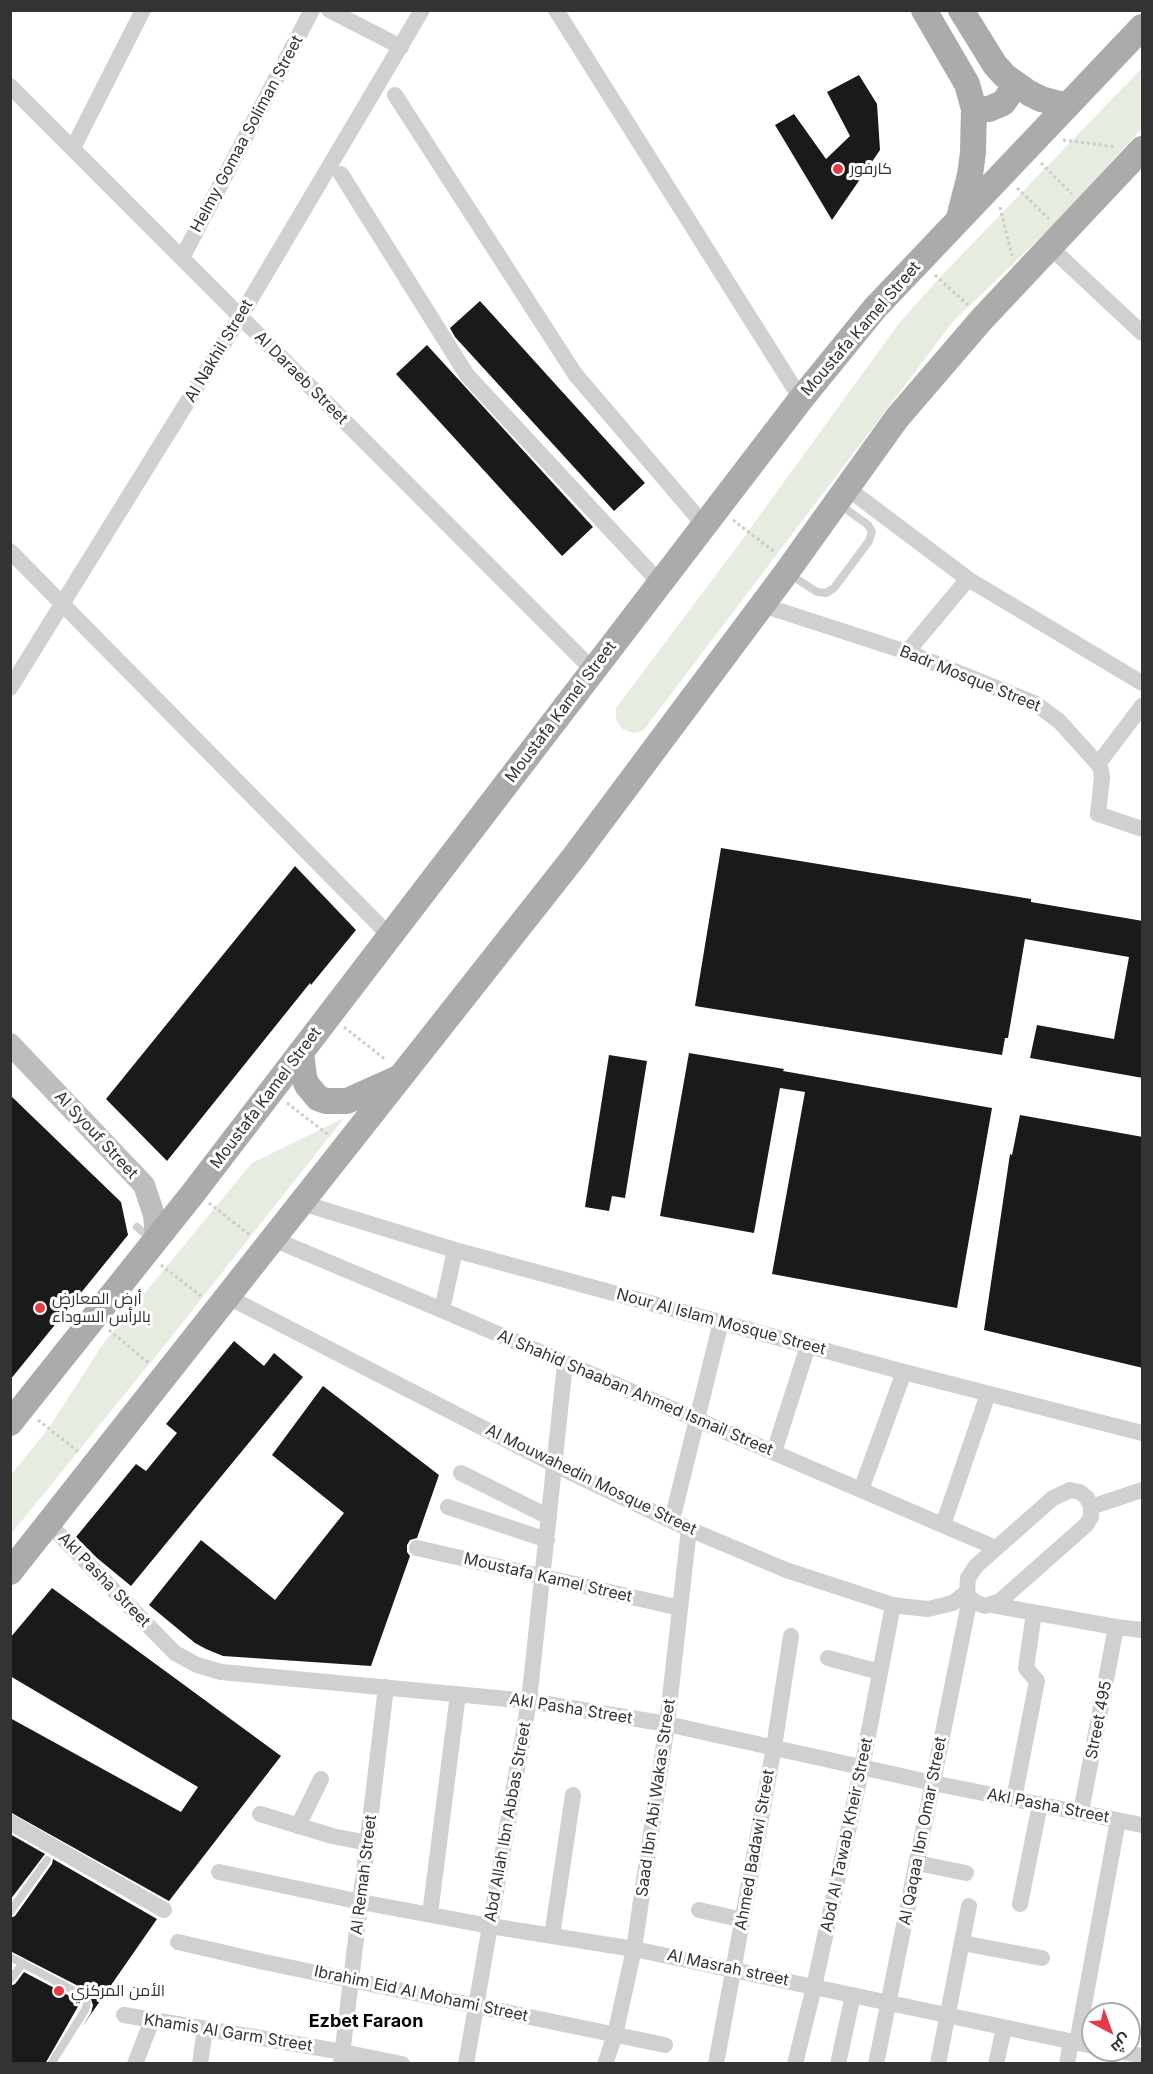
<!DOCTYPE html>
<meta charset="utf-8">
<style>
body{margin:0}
#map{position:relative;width:1153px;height:2074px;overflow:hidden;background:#fff;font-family:Inter,Cairo,sans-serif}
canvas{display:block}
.frame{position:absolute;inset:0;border:12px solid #333;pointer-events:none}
.north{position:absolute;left:1081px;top:2002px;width:60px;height:60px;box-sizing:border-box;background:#fff;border:2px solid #adadad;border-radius:50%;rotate:139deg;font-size:16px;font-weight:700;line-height:24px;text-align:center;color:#333}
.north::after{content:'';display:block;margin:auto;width:21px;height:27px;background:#e63946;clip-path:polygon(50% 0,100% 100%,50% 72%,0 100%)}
</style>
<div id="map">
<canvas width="1153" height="2074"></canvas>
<div class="frame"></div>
<div class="north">ش</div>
</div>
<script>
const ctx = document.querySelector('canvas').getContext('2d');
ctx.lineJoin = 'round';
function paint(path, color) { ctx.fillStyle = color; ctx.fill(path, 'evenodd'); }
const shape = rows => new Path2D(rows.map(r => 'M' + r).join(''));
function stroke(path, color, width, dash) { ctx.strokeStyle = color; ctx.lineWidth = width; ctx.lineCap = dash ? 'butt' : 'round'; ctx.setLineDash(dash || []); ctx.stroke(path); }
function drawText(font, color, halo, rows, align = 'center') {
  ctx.font = font + ' Inter,Cairo,sans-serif'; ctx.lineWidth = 6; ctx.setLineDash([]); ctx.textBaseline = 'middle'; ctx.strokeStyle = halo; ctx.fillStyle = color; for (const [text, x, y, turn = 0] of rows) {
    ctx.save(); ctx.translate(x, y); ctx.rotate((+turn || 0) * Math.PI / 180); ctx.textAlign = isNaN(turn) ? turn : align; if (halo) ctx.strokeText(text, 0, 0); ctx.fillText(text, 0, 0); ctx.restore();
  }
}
paint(shape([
 [1142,68,1142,128,1055,223,952,323,643,731,633,733,622,729,616,719,616,708,731,555,900,322,943,274],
 [344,1118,168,1341,11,1534,11,1475,48,1429,105,1341,252,1163]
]), '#e6ecdf');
paint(shape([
 [859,75,877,104,880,150,832,220,775,125,794,114,826,159,850,136,827,92],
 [480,301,645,483,614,511,455,337,450,328],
 [427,345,593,527,562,556,396,374],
 [721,848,1031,899,1031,902,1143,921,1143,1078,1030,1058,1037,1025,1114,1039,1129,957,1025,939,1008,1038,1005,1038,1002,1055,695,1006],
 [295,866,356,930,311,985,310,983,167,1161,106,1099],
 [689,1053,784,1069,783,1071,992,1108,957,1308,772,1274,805,1092,780,1088,754,1233,660,1216],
 [609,1055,647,1061,625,1198,612,1196,609,1211,585,1207],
 [10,1095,121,1202,128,1235,10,1380],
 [1020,1115,1143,1137,1143,1368,984,1330,1010,1154,1012,1155],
 [234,1341,264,1366,274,1353,303,1377,131,1586,97,1558,76,1537,136,1464,146,1471,177,1433,166,1424],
 [323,1386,439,1475,417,1538,410,1540,407,1545,407,1552,410,1556,371,1666,223,1656,206,1649,195,1643,149,1605,201,1540,275,1600,344,1513,272,1455],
 [52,1588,281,1756,169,1901,10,1812,10,1718,181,1812,198,1787,10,1676,10,1638],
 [10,1834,45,1854,10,1900],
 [53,1859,157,1919,82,2027,91,2013,93,2005,88,1991,10,1951,10,1918,15,1916,52,1864],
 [24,1972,79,2001,80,2003,45,2064,10,2064,10,1986,15,1984]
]), '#1a1a1a');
stroke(shape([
 [1063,140,1116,147],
 [1041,163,1072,194],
 [1017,188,1049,219],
 [1000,207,1012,256],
 [935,275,968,305],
 [733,520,776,553],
 [344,1027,386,1060],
 [287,1103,330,1136],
 [209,1203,251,1236],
 [161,1265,201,1296],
 [109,1330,150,1364],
 [38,1420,80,1453]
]), '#cdcdcd', 3, [3, 3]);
stroke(shape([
 [789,574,817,592,826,593,834,588,869,541,872,532,868,525,839,504],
 [137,1227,152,1240],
 [10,1912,47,1860],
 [10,1957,84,1996,87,2003,85,2010,51,2064],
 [10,1980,23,1963]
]), '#d0d0d0', 8);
stroke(shape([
 [329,10,401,47],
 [556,10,801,399],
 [10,86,593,670],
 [395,95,575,374,704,525],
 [73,148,143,10],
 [341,174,467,375,660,583],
 [1050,247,1142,333],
 [182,258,312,10],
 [847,488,968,579,1142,683],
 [10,551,390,936],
 [762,605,907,652,1036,704,1059,721,1098,764,1101,770,1102,778,1098,814,1142,829],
 [907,652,968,579],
 [10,688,240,317,422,10],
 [1098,764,1142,706],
 [302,1203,455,1250,904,1372,1142,1433],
 [273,1239,442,1310,996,1548],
 [228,1297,555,1465,689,1529,786,1570,893,1605,909,1607,928,1609,953,1603,967,1592],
 [442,1310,455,1250],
 [774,1452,808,1346],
 [461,1473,549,1517],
 [861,1490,904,1372],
 [1070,1490,1080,1492,1087,1498,1091,1507,1091,1517,1086,1525,1000,1601,985,1606,977,1603,970,1598,967,1592,968,1578,976,1566,1053,1498,1070,1490],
 [448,1507,547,1540],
 [1091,1507,1142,1490],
 [672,1520,721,1322],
 [49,1524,175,1653,197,1665,221,1672,529,1701,667,1724,933,1783,1142,1825],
 [943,1525,988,1394],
 [417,1548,680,1608],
 [992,1605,1116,1627,1142,1630],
 [828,1658,880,1672],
 [1014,1799,1037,1681,1026,1668,1034,1613],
 [1081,1812,1116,1627],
 [260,1814,332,1836,368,1843],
 [10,1822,164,1910],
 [298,1826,321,1779],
 [917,1863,966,1873],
 [219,1872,361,1902,490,1926,634,1949,1093,2046],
 [1020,1904,1040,1804],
 [699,1910,743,1920],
 [430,1914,458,1694],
 [552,1936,573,1795],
 [178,1942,264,1962,665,2045],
 [962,1943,1042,1958],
 [124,2015,343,2052,402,2064],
 [1077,2043,1118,1820],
 [1113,2050,1142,2056],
 [135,2064,152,2020],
 [200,2064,205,2029],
 [341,2064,386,1687],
 [466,2064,529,1701,565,1364],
 [605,2064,615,2035,634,1949,667,1724,689,1529],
 [716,2064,774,1747,791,1636],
 [795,2064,814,1987,862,1767,893,1605],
 [838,2064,853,1995],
 [876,2064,970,1598],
 [938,2064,969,1906],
 [996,2064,1004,2028],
 [1067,2064,1071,2041]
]), '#d0d0d0', 16);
stroke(shape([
 [10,1044,144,1185,154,1215,156,1240]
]), '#bdbdbd', 22);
stroke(shape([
 [924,10,967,84,974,109,973,152,970,175,959,218],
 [961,10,995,65,1005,76,1029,93,1041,99,1067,106],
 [974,109,989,109,1003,103,1016,85],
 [301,1052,304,1077,307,1085,318,1098,326,1101,347,1101,396,1079],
 [10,1423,194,1192,801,399,875,308,1142,27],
 [10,1572,574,857,786,573,897,418,982,319,1142,149]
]), '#ababab', 26);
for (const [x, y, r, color] of [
 [838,169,6,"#e63946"],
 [40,1308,6,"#e63946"],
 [59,1991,6,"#e63946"]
]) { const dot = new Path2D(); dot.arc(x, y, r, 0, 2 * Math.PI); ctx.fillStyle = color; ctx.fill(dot); stroke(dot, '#fff', 2); }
drawText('16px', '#333', '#fff', [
 ["Helmy Gomaa Soliman Street",247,134,-62],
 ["Moustafa Kamel Street",861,329,-49],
 ["Al Nakhil Street",219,351,-59],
 ["Al Daraeb Street",301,378,45],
 ["Badr Mosque Street",970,679,22],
 ["Moustafa Kamel Street",561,712,-53],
 ["Moustafa Kamel Street",266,1098,-53],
 ["Al Syouf Street",96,1135,47],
 ["Nour Al Islam Mosque Street",721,1322,15],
 ["Al Shahid Shaaban Ahmed Ismail Street",635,1393,23],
 ["Al Mouwahedin Mosque Street",591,1480,26],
 ["Moustafa Kamel Street",548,1578,13],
 ["Akl Pasha Street",104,1580,46],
 ["Akl Pasha Street",571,1709,9],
 ["Street 495",1099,1720,-79],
 ["Saad Ibn Abi Wakas Street",656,1798,-82],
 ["Akl Pasha Street",1048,1806,11],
 ["Abd Allah Ibn Abbas Street",508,1822,-80],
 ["Al Qaqaa Ibn Omar Street",923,1831,-79],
 ["Abd Al Tawab Kheir Street",847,1835,-78],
 ["Ahmed Badawi Street",755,1850,-80],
 ["Al Remah Street",364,1875,-83],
 ["Al Masrah street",728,1968,12],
 ["Ibrahim Eid Al Mohami Street",421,1994,12],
 ["Khamis Al Garm Street",228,2033,9]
]);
drawText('16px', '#333', '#fff', [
 ["كارفور",850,169],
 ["أرض المعارض",52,1299],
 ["بالرأس السوداء",52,1317],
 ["الأمن المركزي",71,1991]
], 'left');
drawText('bold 18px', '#000', '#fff', [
 ["Ezbet Faraon",366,2022]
]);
</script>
